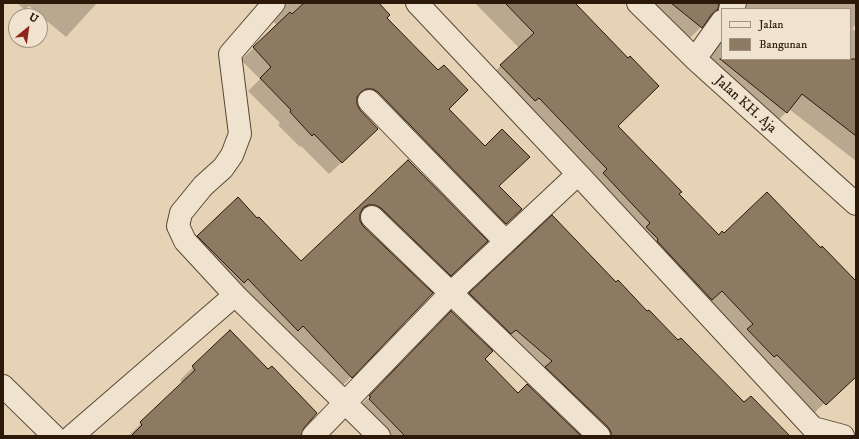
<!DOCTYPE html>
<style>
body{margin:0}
#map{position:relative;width:859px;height:439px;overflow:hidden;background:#e6d3b5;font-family:"IM FELL DW Pica",serif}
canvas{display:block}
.frame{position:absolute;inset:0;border:4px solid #2c190a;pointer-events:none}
.legend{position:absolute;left:721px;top:8px;width:130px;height:52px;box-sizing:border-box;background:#efe2cf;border:1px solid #a19280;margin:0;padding:5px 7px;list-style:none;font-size:12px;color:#2c190a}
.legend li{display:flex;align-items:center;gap:8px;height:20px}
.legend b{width:20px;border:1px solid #a19280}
.north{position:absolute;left:8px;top:8px;width:40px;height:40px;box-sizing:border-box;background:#efe2cf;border:1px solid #a19280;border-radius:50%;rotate:29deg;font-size:11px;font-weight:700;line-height:16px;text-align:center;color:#2c190a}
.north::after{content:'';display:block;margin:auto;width:14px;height:18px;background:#8f2418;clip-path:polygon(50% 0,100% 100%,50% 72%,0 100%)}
</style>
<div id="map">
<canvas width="859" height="439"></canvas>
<div class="frame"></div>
<ul class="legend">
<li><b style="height:5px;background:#efe2cf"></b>Jalan</li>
<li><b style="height:11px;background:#8d7a63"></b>Bangunan</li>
</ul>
<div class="north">U</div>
</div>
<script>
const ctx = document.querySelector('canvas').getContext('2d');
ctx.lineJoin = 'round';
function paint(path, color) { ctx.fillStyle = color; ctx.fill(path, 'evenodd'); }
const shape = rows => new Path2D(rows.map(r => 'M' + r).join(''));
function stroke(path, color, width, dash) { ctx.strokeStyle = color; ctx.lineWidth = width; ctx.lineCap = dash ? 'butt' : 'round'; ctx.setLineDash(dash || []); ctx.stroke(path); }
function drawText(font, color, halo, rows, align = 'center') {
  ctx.font = font + ' "IM FELL DW Pica",serif'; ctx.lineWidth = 3; ctx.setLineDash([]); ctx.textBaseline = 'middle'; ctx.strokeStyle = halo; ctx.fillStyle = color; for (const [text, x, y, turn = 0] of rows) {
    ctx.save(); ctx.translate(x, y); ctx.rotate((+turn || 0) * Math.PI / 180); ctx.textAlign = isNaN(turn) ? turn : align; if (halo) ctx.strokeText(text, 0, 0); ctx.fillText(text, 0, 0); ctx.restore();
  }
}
paint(shape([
 [17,3,97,3,66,37,29,6,25,10],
 [265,3,377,3,498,186,509,221,493,236,360,101,356,101,365,141,329,174,301,146,300,147,278,125,280,123,248,91,260,79,241,60,277,25,273,21,275,18],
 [475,3,574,3,616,126,678,194,719,236,821,249,854,280,856,278,856,373,809,418,486,80,519,48],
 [646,3,856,3,856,24,852,29,856,31,856,161,789,109,773,126,701,69,722,34,722,59,850,59,850,9,731,9,722,4,718,5,701,27,687,41],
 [408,161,473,255,436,289,367,222,359,218,351,377,337,391,184,250,198,237,301,263],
 [552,217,616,283,744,403,788,436,591,436,457,306],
 [439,325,484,359,517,395,580,436,380,436,357,409],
 [230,331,300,432,300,436,128,436,183,383,180,380]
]), '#0003');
const building = shape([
 [304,3,379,3,390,15,387,18,438,70,444,65,468,90,449,109,485,146,502,129,530,157,499,186,522,209,506,224,378,92,373,89,366,89,361,92,357,97,357,104,360,110,378,129,342,163,314,134,312,136,290,112,291,110,260,78,271,67,253,47,290,12,292,14,304,3],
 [505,3,575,3,628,58,630,56,659,86,618,126,682,192,679,194,719,235,722,231,724,233,767,192,821,248,822,246,856,281,856,377,826,405,777,355,774,357,747,329,753,324,722,291,712,300,657,241,658,239,646,227,650,223,603,173,607,169,539,98,535,101,500,65,534,33,505,3],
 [671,3,719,3,718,9,712,14,702,28,671,3],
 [720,59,856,59,856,136,802,94,787,113,720,59],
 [408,160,488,241,451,276,381,208,375,205,368,205,363,208,360,214,360,221,363,226,433,293,352,378,303,326,298,331,248,279,244,283,197,236,238,197,257,218,259,217,301,261,408,160],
 [552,215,616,282,618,280,647,311,649,310,678,340,681,338,744,402,751,396,790,436,611,436,611,432,608,427,545,367,552,361,516,330,511,334,469,293,552,215],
 [451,311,493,351,485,359,518,393,527,384,581,436,405,436,369,399,371,397,369,396,451,311],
 [230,330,268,369,272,366,317,413,304,428,301,436,131,436,142,425,140,422,195,370,192,366,230,330]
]);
paint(building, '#8d7a63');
stroke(building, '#2c190a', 1);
const minor = shape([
 [417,3,578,174],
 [638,3,695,59,856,204],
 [730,9,735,3],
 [695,59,722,21],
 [369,101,505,241],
 [372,217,599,436],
 [235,295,185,241,178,226,181,213,203,186,223,168,232,155,240,134,230,54,274,3],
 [3,386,54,436],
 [72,436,235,295,379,436],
 [313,436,451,293,578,174,813,428,843,436]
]);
stroke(minor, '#5a4835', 24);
stroke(minor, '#efe2cf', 22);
drawText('14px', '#2c190a', '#efe2cf', [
 ["Jalan KH. Aja",745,105,42]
]);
</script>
